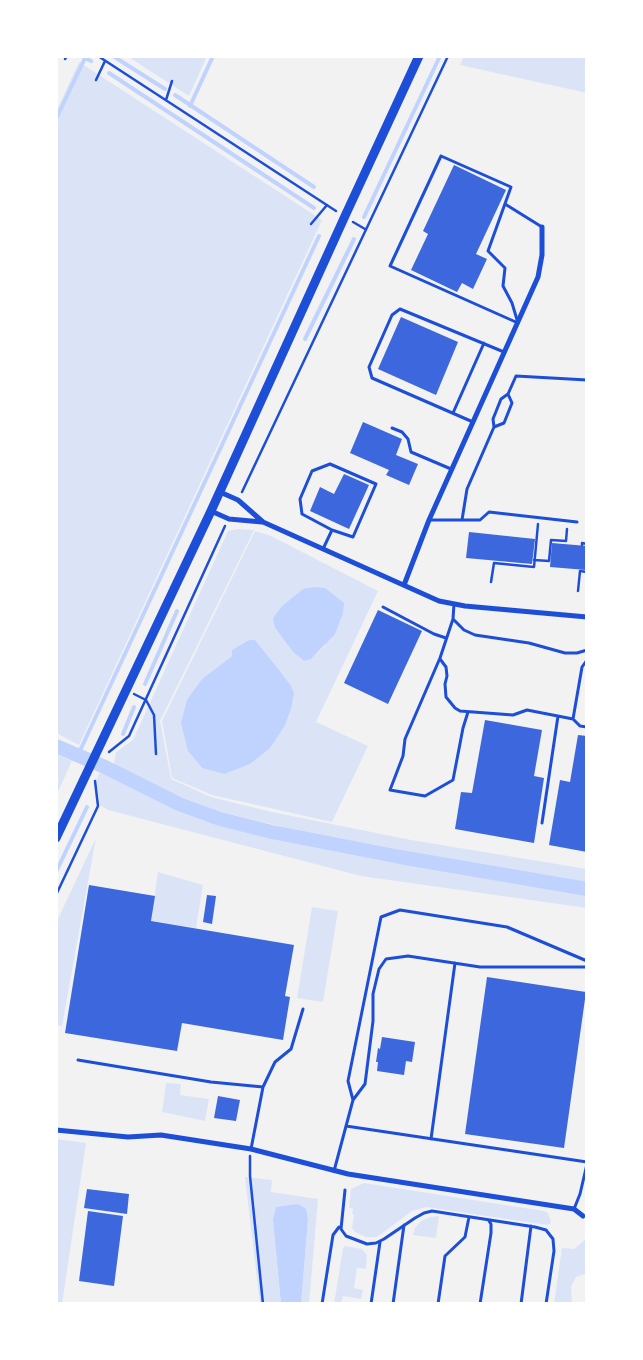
<!DOCTYPE html>
<style>
body{margin:0}
#map{position:relative;width:643px;height:1360px;overflow:hidden;background:#f2f2f2;font-family:Figtree,sans-serif}
canvas{display:block}
.frame{position:absolute;inset:0;border:58px solid #fff;pointer-events:none}
</style>
<div id="map">
<canvas width="643" height="1360"></canvas>
<div class="frame"></div>
</div>
<script>
const ctx = document.querySelector('canvas').getContext('2d');
ctx.lineJoin = 'round';
function paint(path, color) { ctx.fillStyle = color; ctx.fill(path, 'evenodd'); }
const shape = rows => new Path2D(rows.map(r => 'M' + r).join(''));
function stroke(path, color, width, dash) { ctx.strokeStyle = color; ctx.lineWidth = width; ctx.lineCap = dash ? 'butt' : 'round'; ctx.setLineDash(dash || []); ctx.stroke(path); }
paint(shape([
 [127,56,207,56,189,96],
 [464,56,587,56,587,93,460,65],
 [79,62,322,220,79,745,56,733,56,112],
 [238,529,254,530,160,721,171,779,211,797,272,812,411,840,587,869,587,883,418,856,336,840,217,811,159,789,114,764,116,752,133,740,228,531],
 [255,531,271,536,378,591,316,722,368,746,332,822,212,795,172,778,162,721],
 [303,589,325,646,311,659,304,661,293,652,275,628,282,606],
 [249,640,290,683,224,774,202,768,188,751,202,679,232,656,232,650],
 [56,754,72,761,56,796],
 [102,768,178,808,245,828,389,859,587,890,587,908,361,876,108,810,100,805,96,781],
 [96,838,62,1026,56,1025,56,923],
 [158,872,203,885,196,928,151,921],
 [312,907,338,911,323,1002,297,998],
 [166,1083,181,1084,180,1095,209,1099,205,1121,162,1112],
 [56,1139,86,1143,62,1304,56,1304],
 [245,1177,272,1180,271,1192,318,1199,309,1304,301,1304,308,1220,273,1220,281,1304,260,1304],
 [364,1183,544,1211,548,1213,551,1222,550,1224,547,1225,426,1207,412,1211,377,1237,366,1237,355,1232,352,1228,354,1215,352,1214,353,1208,349,1208,351,1189],
 [439,1216,436,1238,413,1235,415,1228,421,1221,430,1217],
 [587,1238,587,1273,576,1277,571,1287,572,1304,554,1304,562,1248,574,1249],
 [345,1246,362,1249,367,1255,366,1269,357,1268,354,1288,363,1290,361,1299,343,1296,341,1304,334,1304,343,1248]
]), '#dbe4f7');
paint(shape([
 [314,587,325,588,344,603,343,613,335,634,311,659,304,661,293,652,275,628,273,618,282,606,293,597,303,589],
 [249,640,255,640,290,684,294,693,291,709,284,727,270,748,250,764,224,774,202,768,188,751,181,723,187,700,202,679,232,656,232,650],
 [298,1204,306,1209,308,1220,301,1304,281,1304,273,1220,276,1207]
]), '#bfd3fe');
stroke(shape([
 [113,56,165,89],
 [109,73,314,208],
 [175,95,314,187],
 [190,106,213,56],
 [56,119,85,58,91,61],
 [364,217,440,56],
 [305,339,354,239],
 [145,684,177,611],
 [123,734,134,707],
 [78,755,319,236],
 [56,872,87,807]
]), '#bfd3fe', 4);
stroke(shape([
 [56,746,105,767,179,804,220,819,272,832,400,857,587,889]
]), '#bfd3fe', 14);
paint(shape([
 [454,165,506,190,476,254,487,259,473,289,462,283,457,292,411,270,428,234,423,231],
 [401,317,458,342,436,395,378,369],
 [363,422,402,439,396,455,418,464,409,485,386,475,389,470,350,453],
 [344,474,369,485,349,529,310,511,320,487,334,494],
 [469,532,535,539,532,564,466,558],
 [552,543,587,546,586,570,550,567],
 [378,610,422,631,388,704,344,683],
 [485,720,542,730,534,776,544,778,534,843,455,829,461,792,472,793],
 [578,735,587,736,587,852,549,845,560,780,570,782],
 [89,885,155,896,151,921,294,945,285,996,290,997,283,1040,182,1023,177,1051,65,1033],
 [207,895,216,896,212,924,203,922],
 [487,977,586,992,564,1148,465,1134],
 [382,1037,415,1042,412,1062,406,1061,404,1075,377,1071,378,1062,376,1062,378,1048,380,1049],
 [218,1096,240,1100,236,1121,214,1118],
 [87,1189,129,1194,127,1214,84,1208],
 [88,1211,123,1216,114,1286,79,1281]
]), '#3d67dc');
stroke(shape([
 [98,56,336,211],
 [65,59,67,56],
 [96,80,105,61],
 [166,100,172,81],
 [353,222,365,229],
 [311,224,327,205],
 [242,492,448,56],
 [582,545,582,543,587,544],
 [534,560,549,561,551,540,566,541,567,529],
 [491,582,494,563,534,567,538,524],
 [578,591,580,571,587,572],
 [134,694,146,700,154,715,156,754],
 [109,752,129,736,225,526],
 [56,895,98,806,95,781],
 [250,1156,250,1176,263,1304]
]), '#1d4ed8', 2.5);
stroke(shape([
 [441,156,511,187,488,251,505,268,503,286,512,303,518,323,390,266,441,156],
 [505,204,542,227],
 [453,413,484,343],
 [473,422,372,378,369,367,392,315,400,309,504,352],
 [494,427,504,423,512,403,508,394],
 [392,428,402,432,408,439,411,452,451,469],
 [430,520,480,520,489,512,577,522],
 [462,520,467,489,494,427,493,419,501,399,508,394,516,376,587,380],
 [323,549,332,530,302,514,300,499,312,471,330,464,376,484,353,537,332,530],
 [454,604,453,619,440,658,405,739,403,756,390,790,425,796,453,780,463,728,468,712],
 [383,607,434,634,446,638],
 [453,619,464,630,475,635,529,643,565,653,577,653,587,650],
 [440,659,446,667,447,676,445,684,446,697,455,708,460,711,513,715,527,710,573,719,582,667,587,660],
 [573,719,580,726,587,727],
 [542,823,558,716],
 [78,1060,211,1082,263,1087,251,1149],
 [263,1087,275,1062,291,1049,303,1009],
 [353,1100,348,1081,381,917,400,910,507,927,587,961],
 [346,1126,587,1162],
 [431,1139,455,963],
 [334,1171,353,1100,365,1084,373,1021,373,994,379,969,386,959,408,956,480,967,587,967],
 [345,1190,341,1229,346,1236,367,1244,376,1243,384,1239,415,1218,424,1213,432,1211,535,1227,546,1230,553,1239,554,1251,546,1304],
 [574,1209,580,1194,587,1164],
 [322,1304,333,1235,339,1227],
 [371,1304,380,1242],
 [393,1304,404,1225],
 [438,1304,445,1256,465,1237,469,1217],
 [480,1304,491,1233,491,1224,489,1221],
 [521,1304,531,1226]
]), '#1d4ed8', 3);
stroke(shape([
 [220,492,238,500,263,522,439,601,465,606,587,617],
 [211,511,229,519,262,522],
 [404,585,429,520,538,277,542,255,542,227],
 [56,1130,128,1137,161,1135,251,1149,348,1174,574,1209,583,1216]
]), '#1d4ed8', 5);
stroke(shape([
 [56,838,211,511,345,216,419,56]
]), '#1d4ed8', 9);
</script>
